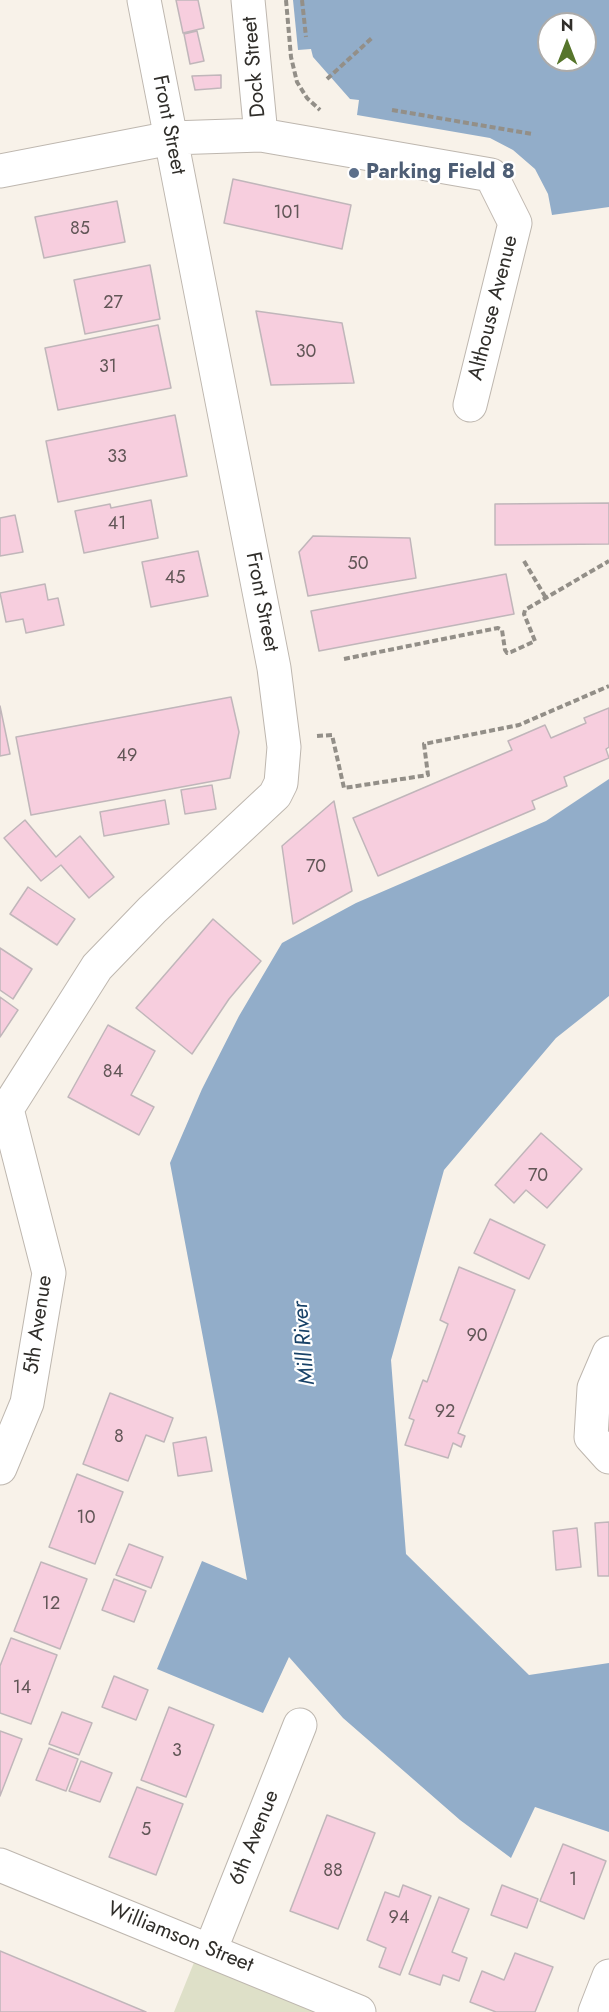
<!DOCTYPE html>
<style>
body{margin:0}
#map{position:relative;width:609px;height:2012px;overflow:hidden;background:#f8f2e9;font-family:Jost,sans-serif}
canvas{display:block}
.north{position:absolute;left:537px;top:12px;width:60px;height:60px;box-sizing:border-box;background:#fff;border:2px solid #acabaa;border-radius:50%;rotate:0deg;font-size:16px;font-weight:700;line-height:24px;text-align:center;color:#302e2a}
.north::after{content:'';display:block;margin:auto;width:21px;height:27px;background:#56752b;clip-path:polygon(50% 0,100% 100%,50% 72%,0 100%)}
</style>
<div id="map">
<canvas width="609" height="2012"></canvas>
<div class="north">N</div>
</div>
<script>
const ctx = document.querySelector('canvas').getContext('2d');
ctx.lineJoin = 'round';
function paint(path, color) { ctx.fillStyle = color; ctx.fill(path, 'evenodd'); }
const shape = rows => new Path2D(rows.map(r => 'M' + r).join(''));
function stroke(path, color, width, dash) { ctx.strokeStyle = color; ctx.lineWidth = width; ctx.lineCap = dash ? 'butt' : 'round'; ctx.setLineDash(dash || []); ctx.stroke(path); }
function drawText(font, color, halo, rows, align = 'center') {
  ctx.font = font + ' Jost,sans-serif'; ctx.lineWidth = 4.5; ctx.setLineDash([]); ctx.textBaseline = 'middle'; ctx.strokeStyle = halo; ctx.fillStyle = color; for (const [text, x, y, turn = 0] of rows) {
    ctx.save(); ctx.translate(x, y); ctx.rotate((+turn || 0) * Math.PI / 180); ctx.textAlign = isNaN(turn) ? turn : align; if (halo) ctx.strokeText(text, 0, 0); ctx.fillText(text, 0, 0); ctx.restore();
  }
}
paint(shape([
 [195,1960,325,2012,174,2012]
]), '#dee0c8');
paint(shape([
 [293,0,609,0,609,207,552,215,548,194,535,169,513,150,490,138,357,115,359,100,350,99,313,57,311,49,298,50],
 [549,24,585,24,585,60,549,60],
 [609,779,609,996,556,1038,444,1170,391,1360,406,1554,529,1675,609,1663,609,1832,535,1807,511,1858,460,1820,343,1718,289,1657,263,1713,157,1669,202,1561,247,1580,218,1417,170,1163,202,1089,239,1016,282,943,356,903,546,821]
]), '#92adc9');
const building = shape([
 [176,0,198,0,204,28,183,33,176,0],
 [197,31,204,61,190,64,184,34,197,31],
 [221,75,221,88,195,90,192,76,221,75],
 [233,179,351,205,342,249,224,223,233,179],
 [117,201,125,242,44,258,35,217,117,201],
 [150,265,160,319,85,334,74,280,150,265],
 [256,311,342,323,354,383,271,385,256,311],
 [158,325,171,388,58,410,45,348,158,325],
 [175,415,187,476,58,502,46,441,175,415],
 [151,500,158,538,84,553,75,511,110,504,111,508,151,500],
 [609,503,609,544,495,545,495,504,609,503],
 [15,515,23,552,0,556,0,518,15,515],
 [313,536,410,538,416,578,308,596,299,552,313,536],
 [198,551,208,596,151,607,142,562,198,551],
 [506,574,514,614,319,651,311,611,506,574],
 [45,584,48,600,58,598,64,625,26,633,23,619,6,622,0,593,45,584],
 [231,697,239,732,230,778,31,815,16,737,231,697],
 [0,706,10,754,0,756,0,706],
 [609,708,609,747,606,749,609,758,564,777,567,786,532,801,535,809,378,876,353,818,512,750,508,741,545,725,551,738,586,723,584,718,609,708],
 [212,785,216,809,185,814,181,790,212,785],
 [165,800,169,824,104,836,100,812,165,800],
 [334,801,352,891,293,924,282,846,334,801],
 [25,820,56,857,80,836,114,877,89,898,61,865,41,881,4,838,25,820],
 [28,887,75,919,57,945,10,914,28,887],
 [213,919,261,961,229,999,192,1054,136,1008,213,919],
 [0,948,32,969,13,999,0,990,0,948],
 [0,997,18,1010,0,1037,0,997],
 [108,1025,155,1051,131,1095,154,1107,139,1135,68,1097,108,1025],
 [541,1133,582,1169,547,1208,526,1190,514,1203,495,1185,541,1133],
 [490,1219,545,1245,529,1279,474,1253,490,1219],
 [459,1267,515,1290,458,1433,465,1436,461,1447,453,1443,448,1458,405,1445,414,1420,409,1418,423,1380,427,1382,448,1324,440,1320,459,1267],
 [110,1393,173,1418,164,1442,146,1435,128,1481,83,1464,110,1393],
 [206,1437,212,1471,178,1476,173,1443,206,1437],
 [77,1474,123,1492,95,1564,49,1547,77,1474],
 [609,1522,609,1576,598,1576,595,1523,609,1522],
 [577,1528,581,1567,556,1570,553,1531,577,1528],
 [129,1544,163,1557,151,1588,116,1575,129,1544],
 [41,1562,87,1579,60,1649,14,1631,41,1562],
 [114,1579,146,1591,134,1622,102,1610,114,1579],
 [11,1638,57,1655,31,1724,0,1713,0,1666,11,1638],
 [114,1676,148,1690,136,1720,102,1707,114,1676],
 [169,1707,214,1725,186,1797,141,1780,169,1707],
 [62,1712,92,1723,79,1755,49,1744,62,1712],
 [0,1731,22,1739,0,1796,0,1731],
 [49,1748,78,1759,66,1791,36,1780,49,1748],
 [81,1761,112,1773,100,1802,69,1791,81,1761],
 [137,1787,183,1804,156,1875,109,1857,137,1787],
 [327,1815,375,1833,338,1929,290,1911,327,1815],
 [563,1844,606,1861,584,1919,540,1901,563,1844],
 [403,1885,431,1896,400,1975,379,1967,386,1948,367,1940,385,1892,399,1897,403,1885],
 [502,1885,538,1899,527,1928,491,1915,502,1885],
 [439,1897,469,1909,452,1952,467,1958,459,1981,443,1975,440,1985,409,1974,439,1897],
 [0,1951,146,2012,0,2012,0,1951],
 [515,1953,553,1967,535,2012,496,2012,470,2002,482,1971,504,1980,515,1953]
]);
paint(building, '#f7cede');
stroke(building, '#c0b6ba', 1.5);
const minor = shape([
 [248,0,261,135],
 [0,171,171,138,261,135,491,175,515,223,470,405],
 [7,1109,97,967,152,910,275,795,281,783,284,747,274,668,144,0],
 [609,1353,594,1388,591,1437,609,1457],
 [0,1468,27,1403,49,1273,7,1109],
 [0,1865,359,2012],
 [210,1951,300,1725],
 [595,2012,609,1976]
]);
stroke(minor, '#beb7af', 35);
stroke(shape([
 [286,0,291,57,297,82,307,98,320,110],
 [302,0,306,37],
 [327,79,373,37],
 [392,110,532,134],
 [524,561,546,598],
 [344,659,498,628,502,630,505,650,507,653,511,652,535,641,524,614,525,610,609,561],
 [317,736,332,735,344,788,428,775,424,744,519,725,609,686]
]), '#938f88', 4, [6, 3]);
stroke(minor, '#fff', 33);
for (const [x, y, r, color] of [
 [354,173,6,"#5c6f8a"]
]) { const dot = new Path2D(); dot.arc(x, y, r, 0, 2 * Math.PI); ctx.fillStyle = color; ctx.fill(dot); stroke(dot, '#fff', 2); }
drawText('18px', '#625657', null, [
 ["101",287,214],
 ["85",80,230],
 ["27",113,304],
 ["30",306,353],
 ["31",108,368],
 ["33",117,458],
 ["41",117,525],
 ["50",358,565],
 ["45",175,579],
 ["49",127,757],
 ["70",316,868],
 ["84",113,1073],
 ["70",538,1177],
 ["90",477,1337],
 ["92",445,1413],
 ["8",119,1438],
 ["10",86,1519],
 ["12",51,1605],
 ["14",22,1689],
 ["3",177,1752],
 ["5",146,1831],
 ["88",333,1872],
 ["1",573,1881],
 ["94",399,1919]
]);
drawText('21px', '#302e2a', '#fff', [
 ["Dock Street",255,67,-95],
 ["Front Street",168,125,79],
 ["Althouse Avenue",494,308,-76],
 ["Front Street",261,602,79],
 ["5th Avenue",39,1325,-82],
 ["6th Avenue",255,1838,-68],
 ["Williamson Street",180,1938,22]
]);
drawText('bold 21px', '#4e5e75', '#fff', [
 ["Parking Field 8",366,173]
], 'left');
drawText('italic 22px', '#184268', '#fff', [
 ["Mill River",305,1343,-95]
]);
</script>
